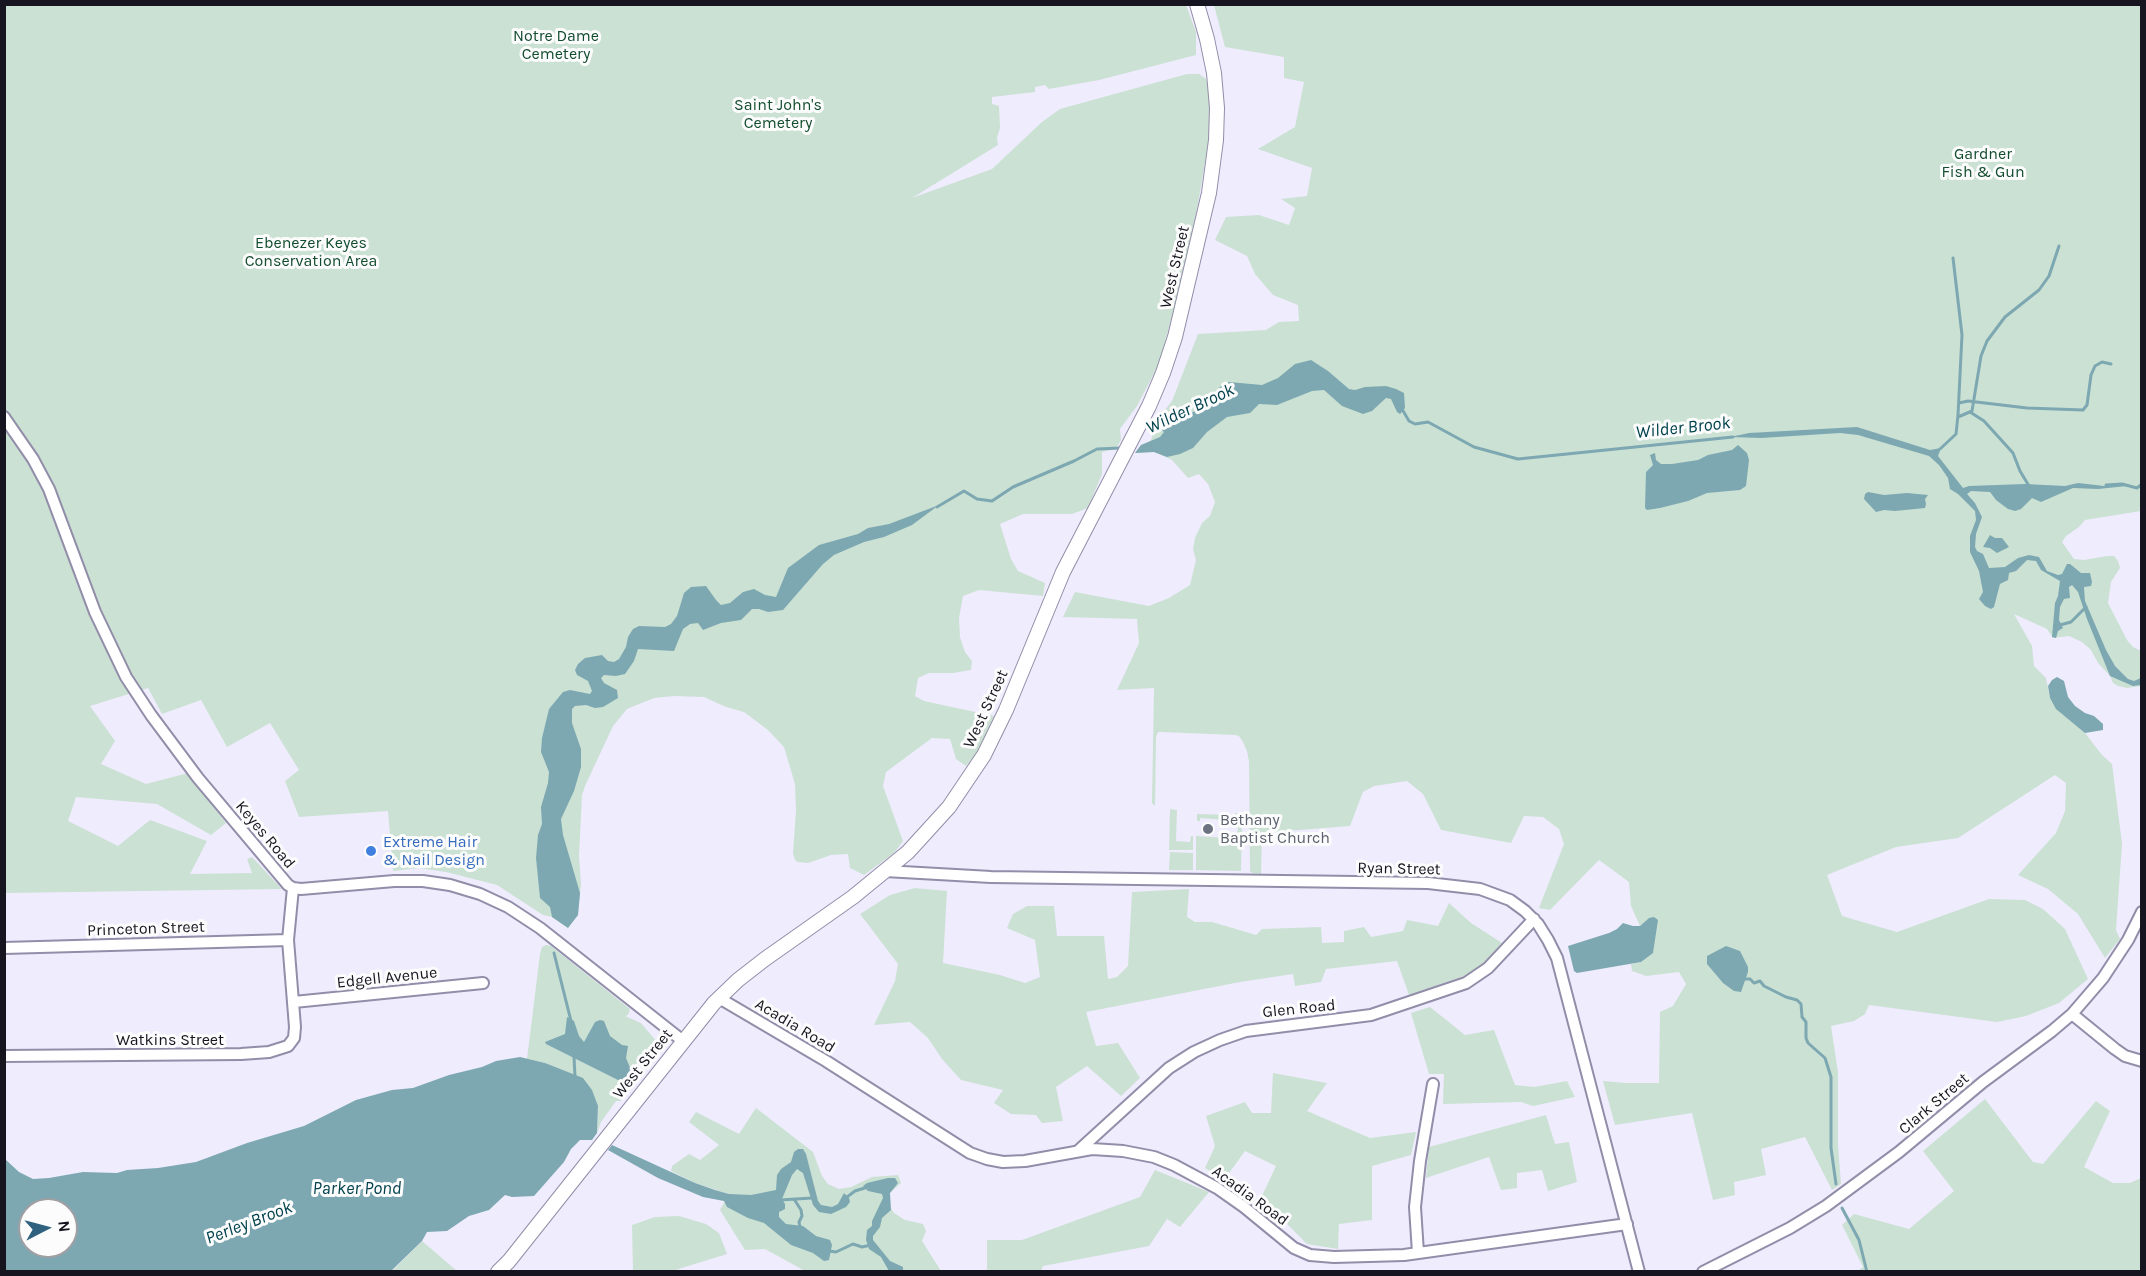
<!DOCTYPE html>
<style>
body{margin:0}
#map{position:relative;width:2146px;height:1276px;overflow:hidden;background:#efecfe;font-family:Karla,sans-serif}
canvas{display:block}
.frame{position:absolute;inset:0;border:6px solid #16141e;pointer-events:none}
.north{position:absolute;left:18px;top:1198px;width:60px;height:60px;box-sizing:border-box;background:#fcfcfc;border:2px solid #a09fa3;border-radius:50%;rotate:84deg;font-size:16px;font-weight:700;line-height:24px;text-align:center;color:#16141e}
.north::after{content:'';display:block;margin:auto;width:21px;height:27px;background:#30627f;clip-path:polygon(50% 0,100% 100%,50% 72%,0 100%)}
</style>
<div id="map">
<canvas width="2146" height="1276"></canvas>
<div class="frame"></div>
<div class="north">N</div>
</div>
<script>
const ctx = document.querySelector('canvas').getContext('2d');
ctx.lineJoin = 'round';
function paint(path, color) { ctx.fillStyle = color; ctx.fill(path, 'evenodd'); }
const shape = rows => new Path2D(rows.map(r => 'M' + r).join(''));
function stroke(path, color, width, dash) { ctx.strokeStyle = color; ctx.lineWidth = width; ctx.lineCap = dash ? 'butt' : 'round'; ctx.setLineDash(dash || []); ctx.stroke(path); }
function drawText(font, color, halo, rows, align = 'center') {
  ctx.font = font + ' Karla,sans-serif'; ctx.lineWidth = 6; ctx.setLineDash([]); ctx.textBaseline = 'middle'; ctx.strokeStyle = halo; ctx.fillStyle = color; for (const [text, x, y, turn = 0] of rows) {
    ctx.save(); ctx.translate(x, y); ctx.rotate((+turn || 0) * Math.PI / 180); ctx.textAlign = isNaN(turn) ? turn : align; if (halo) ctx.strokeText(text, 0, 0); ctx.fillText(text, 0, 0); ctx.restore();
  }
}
paint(shape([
 [4,5,1186,5,1196,32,1196,55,1099,80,1049,89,1045,85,1035,87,1035,92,992,97,992,104,999,106,1000,128,997,138,998,145,912,198,992,169,1042,122,1060,109,1187,74,1199,74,1206,79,1209,92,1209,138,1198,204,1178,294,1159,364,1137,406,1120,429,1121,440,1116,449,1102,452,1102,474,1088,508,1072,514,1023,514,1000,524,1011,559,1018,571,1045,583,1043,596,979,590,963,596,959,618,960,637,965,652,972,661,971,670,953,673,929,673,918,678,915,696,924,701,994,716,977,753,966,766,956,759,950,739,932,738,886,772,883,786,903,841,894,853,864,875,850,868,848,854,831,855,808,863,798,862,795,860,793,853,796,811,795,784,784,747,768,730,744,712,726,707,704,697,674,696,654,698,627,709,613,726,585,786,582,795,579,856,581,884,578,915,568,928,552,917,543,915,497,885,446,872,419,868,393,871,388,811,299,817,285,781,299,770,270,723,227,747,201,700,162,714,148,688,90,706,115,741,101,764,146,784,188,773,226,823,211,835,157,804,76,797,68,821,118,846,150,820,207,841,190,874,252,873,247,859,252,857,282,889,5,893],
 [1214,5,2141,5,2141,511,2085,520,2079,527,2066,536,2062,542,2074,559,2084,560,2107,556,2114,556,2118,561,2120,568,2111,582,2108,603,2127,640,2133,647,2141,651,2141,686,2127,688,2118,686,2113,683,2110,676,2098,663,2091,650,2082,642,2069,636,2053,638,2047,629,2014,614,2032,646,2034,666,2046,678,2050,698,2085,733,2102,755,2112,764,2122,844,2116,930,2120,939,2105,958,2078,914,2048,889,2018,875,2056,833,2065,811,2066,783,2055,775,1958,838,1896,847,1827,875,1842,916,1897,932,1989,899,2025,900,2043,909,2065,929,2088,979,2059,1003,2026,1016,1997,1022,1869,1005,1865,1014,1854,1021,1831,1026,1838,1072,1838,1145,1841,1184,1832,1190,1805,1137,1761,1149,1766,1175,1734,1182,1735,1195,1713,1200,1692,1113,1615,1125,1603,1081,1626,1083,1659,1083,1660,1012,1673,1006,1686,984,1679,972,1646,976,1632,971,1631,964,1641,962,1649,918,1640,926,1631,906,1629,882,1599,860,1550,910,1539,908,1564,844,1559,829,1543,817,1524,816,1511,843,1441,830,1423,794,1407,781,1374,786,1363,792,1350,826,1262,833,1261,874,1252,873,1250,871,1249,761,1247,751,1243,742,1239,736,1235,735,1161,732,1158,732,1156,737,1155,806,1152,803,1154,688,1117,690,1139,643,1137,619,1063,617,1075,592,1149,606,1169,598,1190,585,1196,560,1193,549,1195,538,1202,523,1210,516,1215,502,1208,484,1199,474,1188,478,1172,460,1159,454,1154,452,1135,453,1141,445,1148,444,1151,440,1157,420,1172,401,1198,334,1266,330,1279,322,1299,321,1298,305,1273,295,1255,274,1247,256,1215,240,1226,217,1259,215,1289,225,1295,208,1281,199,1307,196,1312,168,1258,149,1295,127,1304,82,1284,78,1284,57,1225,47],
 [1170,809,1177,810,1176,841,1190,842,1191,836,1193,836,1193,850,1169,850],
 [1235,813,1242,813,1241,871,1196,870,1196,836,1227,838,1227,840,1236,840,1239,822,1235,818],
 [1197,814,1232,815,1232,818,1227,818,1227,820,1200,818,1200,821,1197,821],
 [1170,852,1193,853,1193,870,1169,870],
 [915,888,947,891,943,963,1000,975,1025,983,1040,977,1035,940,1007,928,1013,914,1027,906,1054,906,1057,936,1104,936,1108,979,1117,977,1128,966,1132,892,1189,889,1187,917,1195,922,1212,922,1256,935,1262,929,1321,927,1322,943,1344,942,1344,931,1364,927,1371,937,1403,931,1407,920,1438,926,1449,903,1471,923,1502,943,1484,964,1464,976,1409,995,1397,961,1326,969,1321,982,1295,986,1293,974,1240,982,1086,1012,1096,1046,1118,1043,1140,1078,1121,1096,1087,1066,1056,1087,1063,1121,1042,1123,1036,1115,1011,1114,994,1103,1003,1090,961,1080,942,1059,928,1038,910,1022,874,1025,895,981,898,964,860,914,890,895],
 [546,945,551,946,630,1009,628,1015,625,1016,641,1023,657,1042,657,1046,631,1079,621,1101,616,1101,601,1122,597,1133,598,1106,545,1063,527,1059,540,954,542,947],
 [1430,1007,1465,1035,1494,1030,1515,1085,1534,1087,1567,1081,1575,1097,1533,1106,1521,1102,1443,1104,1444,1074,1429,1074,1411,1013],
 [1273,1073,1327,1083,1307,1111,1370,1138,1416,1132,1411,1155,1372,1166,1372,1220,1339,1224,1338,1249,1307,1244,1261,1198,1276,1166,1245,1151,1224,1180,1205,1168,1215,1146,1206,1116,1245,1102,1252,1113,1271,1113],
 [1985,1099,2033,1162,2043,1164,2096,1101,2110,1111,2084,1167,2113,1183,2130,1183,2141,1178,2141,1271,1858,1271,1863,1267,1842,1225,1854,1214,1909,1229,1954,1191,1923,1151],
 [756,1108,813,1152,822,1176,828,1184,839,1189,851,1187,872,1177,898,1175,901,1183,890,1193,890,1207,894,1213,905,1220,923,1224,926,1231,922,1241,941,1271,805,1271,765,1249,745,1250,720,1210,729,1194,695,1183,671,1171,672,1166,689,1154,700,1160,719,1145,689,1122,696,1112,739,1134],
 [1546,1115,1555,1144,1569,1142,1577,1182,1548,1191,1542,1170,1517,1173,1517,1188,1501,1190,1489,1157,1426,1178,1429,1147],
 [1155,1170,1209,1192,1180,1227,1167,1219,1149,1246,1043,1266,1041,1271,987,1271,987,1240,1022,1240,1140,1197],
 [679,1216,706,1224,719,1233,727,1254,672,1271,633,1271,632,1225,655,1217],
 [422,1241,457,1271,391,1272]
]), '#cbe1d3');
paint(shape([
 [1311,360,1328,371,1349,389,1355,390,1365,387,1386,386,1396,389,1404,393,1405,408,1400,414,1397,412,1391,399,1386,398,1372,411,1363,414,1342,406,1324,390,1312,391,1277,405,1259,404,1250,413,1227,417,1207,432,1193,448,1180,454,1167,457,1154,452,1135,453,1141,445,1160,437,1164,432,1161,429,1164,423,1168,420,1185,416,1201,408,1220,387,1229,382,1262,385,1278,378,1295,364],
 [1857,427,1930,450,1941,448,1938,456,1963,488,1969,486,2025,484,2065,486,2078,483,2104,486,2122,484,2127,486,2098,489,2073,488,2041,502,2032,498,2021,509,2015,511,2008,509,1996,500,1990,492,1971,491,1967,494,1975,503,1982,517,1976,534,1975,547,1977,551,1983,554,1989,568,2005,567,2018,558,2029,555,2039,557,2047,571,2058,575,2062,574,2067,564,2070,564,2081,573,2090,573,2092,582,2091,586,2084,587,2085,601,2106,650,2115,666,2128,679,2134,681,2141,678,2141,685,2133,686,2110,676,2087,619,2078,592,2072,585,2069,587,2070,598,2064,599,2060,607,2059,620,2063,628,2058,631,2056,638,2052,637,2055,603,2058,596,2060,581,2041,570,2036,561,2027,560,2016,571,2009,573,2008,580,2000,584,1994,607,1991,609,1985,606,1979,599,1983,592,1979,571,1970,552,1970,536,1976,520,1975,511,1958,494,1950,489,1948,478,1939,465,1929,456,1858,435,1840,433,1761,438,1730,437,1749,433],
 [1738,445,1747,453,1749,460,1746,486,1740,490,1707,493,1688,501,1660,508,1647,510,1645,508,1646,472,1653,465,1650,455,1655,453,1656,460,1661,464,1672,464,1698,460,1708,455,1732,450],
 [1868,492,1884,495,1907,493,1928,495,1925,499,1926,504,1925,508,1895,511,1884,510,1876,512,1864,499,1865,494],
 [939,505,912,525,884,537,864,542,834,555,823,564,783,610,768,612,759,609,752,609,741,620,721,623,703,630,698,623,690,624,683,629,674,651,638,649,634,661,625,674,616,676,604,675,601,678,604,683,617,690,618,698,603,707,595,708,586,705,575,706,572,709,572,723,581,749,581,767,574,791,561,819,563,835,580,893,578,915,568,928,552,917,550,907,540,898,536,858,538,835,542,824,541,807,548,783,549,772,541,752,542,738,549,709,563,692,570,690,590,694,592,691,588,681,577,675,575,670,578,664,585,658,602,655,608,661,614,662,619,659,626,647,628,637,633,629,639,626,665,627,671,624,677,616,684,593,691,587,706,586,716,600,721,605,730,603,743,592,754,589,765,595,776,597,788,568,819,545,858,534,868,528,889,524],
 [1990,535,1995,538,2002,538,2009,547,1997,553,1990,548,1983,547],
 [2057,677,2064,681,2068,697,2075,706,2085,713,2094,716,2103,724,2103,730,2085,733,2056,709,2050,698,2048,686,2052,680],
 [1654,917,1658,920,1653,953,1641,962,1577,973,1574,971,1568,946,1609,933,1617,929,1623,923,1633,926,1640,926,1649,918],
 [1726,946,1740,951,1748,967,1748,972,1741,992,1734,991,1723,983,1707,964,1707,956],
 [567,1017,574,1021,579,1036,584,1042,595,1022,600,1020,604,1021,610,1036,622,1045,628,1046,626,1058,633,1075,631,1079,618,1080,546,1044,545,1042,565,1034],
 [520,1057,545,1063,583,1078,592,1090,598,1106,597,1133,592,1140,580,1140,571,1149,564,1162,534,1196,512,1197,505,1195,489,1210,469,1216,447,1231,427,1232,422,1241,391,1271,5,1271,5,1159,19,1172,33,1179,49,1178,83,1172,117,1173,127,1170,158,1168,196,1162,247,1143,304,1126,356,1100,392,1090,413,1088,449,1075,482,1067,496,1061],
 [30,1210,66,1210,66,1246,30,1246],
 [612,1145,695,1183,715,1190,729,1194,751,1195,776,1190,777,1175,781,1169,791,1162,794,1152,798,1149,803,1149,806,1154,818,1201,821,1205,832,1207,838,1204,844,1193,849,1198,850,1202,846,1207,831,1214,819,1212,813,1205,803,1173,797,1169,792,1175,782,1199,785,1204,785,1209,779,1212,779,1217,786,1224,803,1226,816,1236,830,1240,832,1245,829,1260,824,1261,813,1253,791,1245,764,1223,748,1218,727,1207,724,1201,703,1197,658,1178,608,1150],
 [888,1178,895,1178,898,1183,890,1193,891,1210,882,1218,880,1227,873,1236,873,1240,890,1261,903,1267,903,1271,889,1271,881,1257,869,1249,866,1240,867,1230,872,1226,872,1221,883,1198,882,1194,868,1191,863,1186,867,1183]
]), '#7da8b2');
stroke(shape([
 [1959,403,1968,401,2027,408,2083,410,2087,405,2091,375,2095,366,2102,362,2111,364],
 [1402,409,1409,421,1415,424,1428,422,1474,447,1518,459,1733,437],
 [1970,412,1984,421,2013,453,2020,471,2029,486],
 [1958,417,1972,411,1981,356,1987,341,2005,317,2039,290,2049,276,2059,246],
 [1940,449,1956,434,1958,415,1962,335,1953,258],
 [2106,485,2122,484,2137,488,2142,484],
 [937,507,964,491,977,499,992,501,1013,487,1074,461,1097,449,1121,448],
 [2060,625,2071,622,2086,607],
 [554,953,571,1021],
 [1741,979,1750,979,1754,983,1760,981,1764,986,1786,997,1797,1000,1801,1004,1802,1017,1806,1022,1806,1038,1808,1043,1825,1058,1831,1077,1831,1148,1836,1184],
 [574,1057,575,1077],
 [847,1197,855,1191,868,1187],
 [794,1199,801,1210,802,1216,799,1222,800,1227],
 [780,1200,812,1198],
 [1842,1208,1859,1240,1867,1272],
 [829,1251,836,1252,853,1244,862,1247,871,1245]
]), '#7da8b2', 3);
const minor = shape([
 [4,417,33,459,49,489,95,612,126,677,151,715,198,778,288,885,293,888,301,889,394,881,423,881,450,885,480,894,508,907,540,928,683,1041],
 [885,871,991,877,1428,883,1480,889,1510,900,1525,911,1538,924,1548,940,1557,958,1639,1272],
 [4,948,288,940],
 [719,998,826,1061,970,1153,987,1159,1003,1162,1025,1161,1092,1149,1123,1151,1154,1157,1174,1165,1217,1188,1244,1207,1294,1248,1310,1255,1334,1257,1404,1255,1627,1224],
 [294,1002,483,983],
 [2072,1014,2115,1049,2125,1056,2142,1061],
 [4,1056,241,1054,269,1052,288,1046,294,1038,295,1027,288,940,293,888],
 [1078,1151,1169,1068,1194,1052,1220,1040,1246,1031,1371,1015,1466,983,1488,968,1534,919],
 [1418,1253,1415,1207,1420,1161,1433,1084],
 [1703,1272,1790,1228,1826,1206,1899,1152,1983,1082,2052,1031,2072,1014,2103,978,2128,940,2142,912]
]);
const major = shape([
 [498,1272,509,1261,714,1003,738,980,765,959,853,897,908,852,949,807,984,755,1006,710,1063,572,1149,406,1163,373,1175,337,1209,193,1216,140,1217,108,1214,73,1207,39,1197,4]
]);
stroke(minor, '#928da8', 14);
stroke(major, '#928da8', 16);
stroke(minor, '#fff', 10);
stroke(major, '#fff', 14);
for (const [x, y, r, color] of [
 [1208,829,6,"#6b7280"],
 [371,851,6,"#3f7fe0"]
]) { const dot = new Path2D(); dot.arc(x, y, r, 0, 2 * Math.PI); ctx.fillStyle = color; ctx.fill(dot); stroke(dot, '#fcfcfc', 2); }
drawText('16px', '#134d2f', '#fcfcfc', [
 ["Notre Dame",556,36],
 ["Cemetery",556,54],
 ["Saint John's",778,105],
 ["Cemetery",778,123],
 ["Gardner",1983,154],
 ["Fish & Gun",1983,172],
 ["Ebenezer Keyes",311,243],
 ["Conservation Area",311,261]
]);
drawText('16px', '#16141e', '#fcfcfc', [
 ["West Street",1175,267,-77],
 ["West Street",986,709,-65],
 ["Keyes Road",265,835,50],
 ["Ryan Street",1399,869,1],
 ["Princeton Street",146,929,-2],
 ["Edgell Avenue",387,978,-6],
 ["Glen Road",1299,1009,-6],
 ["Acadia Road",795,1026,31],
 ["Watkins Street",170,1040],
 ["West Street",643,1064,-51],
 ["Clark Street",1934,1104,-40],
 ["Acadia Road",1250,1196,36]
]);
drawText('16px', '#5b616d', '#fcfcfc', [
 ["Bethany",1220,820],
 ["Baptist Church",1220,838]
], 'left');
drawText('16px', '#366cbe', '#fcfcfc', [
 ["Extreme Hair",383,842],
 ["& Nail Design",383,860]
], 'left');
drawText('italic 18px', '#00414d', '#fcfcfc', [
 ["Wilder Brook",1190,409,-25],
 ["Wilder Brook",1683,428,-6],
 ["Parker Pond",357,1189],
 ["Perley Brook",249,1223,-21]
]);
</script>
